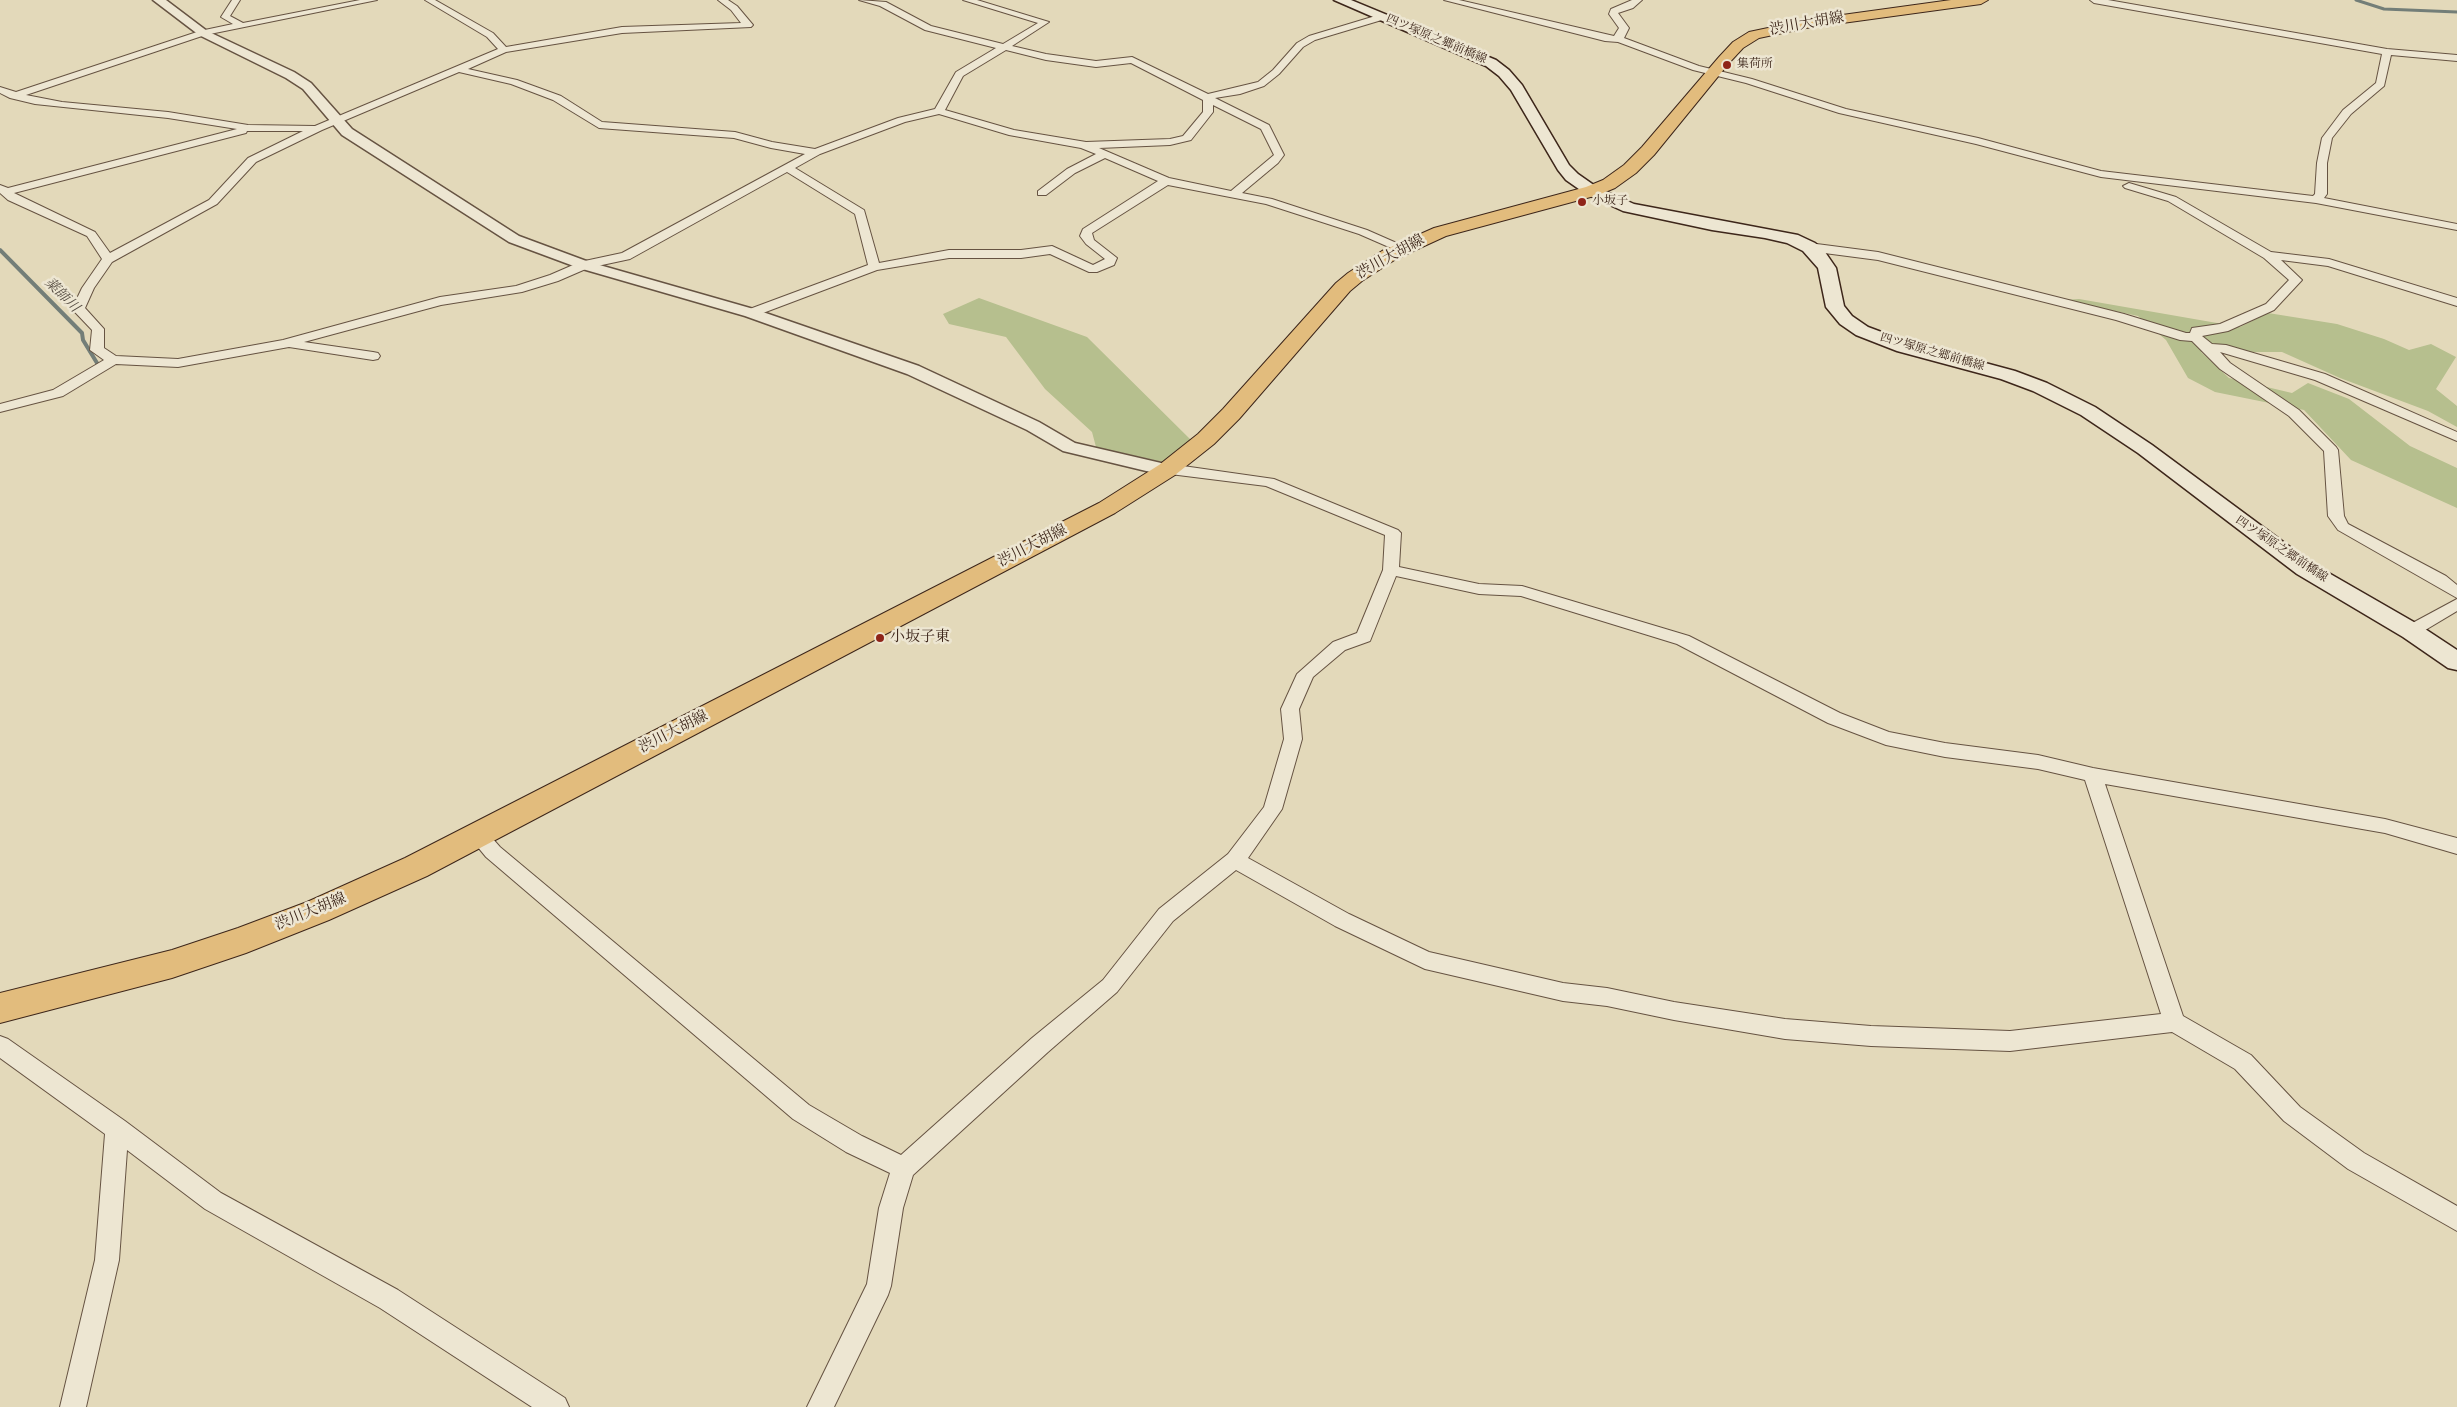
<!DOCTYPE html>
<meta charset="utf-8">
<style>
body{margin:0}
canvas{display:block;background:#e3d9ba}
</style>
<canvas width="2457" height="1407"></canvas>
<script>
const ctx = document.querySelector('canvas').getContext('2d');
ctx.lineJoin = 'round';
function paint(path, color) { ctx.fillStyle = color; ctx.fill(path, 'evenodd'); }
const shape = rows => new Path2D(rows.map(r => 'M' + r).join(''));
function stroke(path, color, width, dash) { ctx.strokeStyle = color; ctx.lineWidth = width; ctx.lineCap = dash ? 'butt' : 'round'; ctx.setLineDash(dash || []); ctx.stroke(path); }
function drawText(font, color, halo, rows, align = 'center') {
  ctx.font = font + ' Vollkorn,"Noto Serif JP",serif'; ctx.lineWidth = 5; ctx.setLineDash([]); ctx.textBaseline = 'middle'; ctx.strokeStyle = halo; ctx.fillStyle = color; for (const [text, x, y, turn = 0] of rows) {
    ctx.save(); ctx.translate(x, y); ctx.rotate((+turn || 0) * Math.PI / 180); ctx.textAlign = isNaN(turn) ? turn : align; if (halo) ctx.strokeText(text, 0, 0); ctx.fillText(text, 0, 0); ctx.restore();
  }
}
paint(shape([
 [979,298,1087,337,1192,441,1167,463,1096,447,1092,432,1045,389,1006,337,949,324,943,314],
 [2079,299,2240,327,2268,313,2337,324,2384,339,2409,350,2431,344,2456,357,2436,389,2457,406,2457,427,2428,411,2340,378,2282,352,2201,352,2229,378,2292,393,2308,383,2349,399,2410,446,2457,468,2457,508,2351,460,2304,410,2215,392,2188,378,2166,340,2138,316,2064,300]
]), '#b6bf8e');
stroke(shape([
 [2356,0,2384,9,2457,12]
]), '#737e78', 3);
stroke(shape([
 [0,250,82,333,83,340,97,363]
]), '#737e78', 4);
const minor = shape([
 [232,0,240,0,230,16,243,23,360,0,377,0,205,35,26,95,62,102,168,112,248,125,315,126,498,49,487,37,425,0,435,0,493,33,506,47,622,27,741,23,731,10,718,0,728,0,737,6,753,25,751,27,622,33,506,52,468,69,517,80,561,96,602,122,735,132,772,142,815,149,898,118,935,109,956,72,996,48,925,30,880,6,859,0,886,2,931,26,1003,44,1038,23,963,0,977,0,1049,22,1012,46,1046,54,1096,61,1132,57,1208,94,1258,82,1273,70,1297,43,1309,36,1382,14,1385,15,1385,19,1315,40,1303,47,1279,74,1264,86,1240,94,1215,98,1269,125,1284,155,1278,163,1242,193,1272,199,1367,230,1408,248,1402,252,1398,251,1359,234,1266,204,1168,185,1092,233,1094,240,1117,258,1114,265,1097,272,1089,272,1050,254,1021,258,949,258,877,270,755,316,747,316,745,313,747,310,868,265,855,214,787,172,630,259,588,268,558,281,522,292,441,305,304,342,373,352,378,353,380,356,378,359,373,360,289,347,178,367,116,364,63,396,0,412,0,404,53,390,104,360,90,350,92,330,72,309,82,288,102,259,87,236,8,200,0,193,0,185,8,188,237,129,168,118,35,104,10,98,0,93,0,87,16,92,200,31,233,24,221,17,232,0],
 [1006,50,1046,60,1096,67,1131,63,1203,100,1203,112,1183,136,1170,139,1086,142,1014,130,945,110,963,76,1006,50],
 [459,72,511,84,553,100,599,128,734,138,771,148,805,154,622,253,580,262,550,275,516,286,440,297,283,340,178,359,116,356,104,348,104,329,85,308,94,288,112,262,217,204,256,162,322,130,459,72],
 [1213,105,1261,129,1274,155,1231,191,1169,178,1099,148,1170,145,1191,140,1213,112,1213,105],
 [939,114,1009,135,1081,148,1096,154,1067,169,1038,191,1038,195,1046,195,1075,173,1105,158,1158,181,1083,229,1080,236,1086,244,1105,259,1093,265,1052,246,1021,250,949,250,879,263,864,210,795,168,820,154,905,122,939,114],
 [247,131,303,131,248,158,209,200,110,253,95,232,14,193,246,133,247,131],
 [1444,0,1459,0,1614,36,1619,28,1609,14,1611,9,1632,0,1642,0,1633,8,1618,13,1629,28,1624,38,1699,66,1752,79,1846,109,1978,138,2101,171,2313,196,2315,194,2317,163,2322,138,2343,110,2376,83,2382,54,2094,3,2090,0,2108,0,2387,49,2457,55,2457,61,2391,55,2384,86,2351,114,2332,138,2327,163,2327,194,2324,198,2457,224,2457,230,2316,203,2101,177,1976,144,1839,113,1746,83,1693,70,1618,42,1605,41,1444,0],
 [2129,183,2176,197,2271,252,2329,259,2457,298,2457,306,2328,266,2281,260,2302,280,2274,310,2228,331,2202,336,2212,344,2226,345,2325,374,2457,432,2457,441,2315,380,2220,352,2230,363,2299,410,2336,447,2338,450,2344,516,2348,524,2446,576,2457,585,2457,598,2338,530,2328,516,2324,451,2289,416,2220,369,2192,341,2180,340,2116,320,1878,260,1809,251,1803,247,1809,243,1878,252,2124,314,2186,333,2190,333,2192,328,2220,324,2266,304,2289,280,2264,258,2168,201,2125,188,2123,186,2129,183],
 [1167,466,1183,466,1274,479,1398,530,1401,533,1399,567,1479,584,1522,586,1689,636,1840,713,1889,732,1945,743,2038,755,2093,768,2385,819,2457,838,2457,854,2385,833,2105,784,2183,1016,2251,1055,2300,1107,2364,1153,2457,1206,2457,1231,2348,1169,2284,1121,2235,1069,2172,1032,2010,1051,1871,1046,1785,1039,1674,1020,1607,1006,1563,1001,1425,969,1335,926,1236,870,1173,921,1117,992,1048,1052,913,1175,903,1208,891,1286,888,1295,834,1407,807,1407,867,1284,879,1208,890,1173,846,1152,793,1119,486,857,468,835,471,830,478,827,485,830,500,847,809,1105,862,1136,901,1155,1032,1038,1103,980,1159,909,1228,854,1264,807,1284,739,1281,709,1297,674,1333,642,1357,633,1383,570,1385,535,1266,486,1162,473,1160,470,1162,467,1167,466],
 [1396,576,1479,594,1521,596,1677,644,1828,723,1886,745,1945,757,2038,769,2085,780,2161,1014,2010,1031,1871,1026,1785,1019,1674,1002,1607,988,1563,983,1429,952,1349,914,1248,858,1282,809,1302,739,1299,709,1313,677,1345,650,1370,641,1396,576],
 [2457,599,2457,611,2417,635,2405,635,2403,631,2405,627,2457,599],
 [0,1036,8,1039,125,1121,221,1193,398,1290,565,1398,569,1407,532,1407,380,1308,205,1209,127,1150,119,1260,86,1407,60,1407,95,1260,105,1134,0,1058,0,1036]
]);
const tertiary = shape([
 [153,0,166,0,207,31,294,72,311,83,352,129,519,236,589,262,757,310,919,366,1039,422,1075,443,1174,466,1176,470,1174,474,1167,476,1063,451,1027,430,907,374,745,316,579,268,509,242,342,135,303,89,286,78,199,35,153,0]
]);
const secondary = shape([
 [1334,0,1351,0,1496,60,1509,70,1522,85,1569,165,1578,174,1598,188,1634,204,1798,235,1815,243,1825,252,1836,268,1844,306,1852,316,1868,327,1911,343,2015,371,2047,383,2095,407,2152,445,2313,564,2419,625,2457,650,2457,670,2448,668,2403,637,2297,574,2138,453,2081,415,2033,391,2001,379,1897,351,1856,335,1840,324,1826,307,1818,268,1803,251,1787,243,1765,238,1712,230,1623,211,1586,194,1566,180,1558,170,1511,90,1499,76,1486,66,1334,0]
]);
const primary = shape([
 [1951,0,1988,0,1981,4,1806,28,1759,38,1743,48,1729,63,1654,155,1636,173,1615,188,1598,195,1446,236,1396,259,1362,281,1350,291,1239,419,1214,444,1175,475,1115,513,427,876,329,920,246,953,172,978,0,1023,0,993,172,950,238,928,307,902,405,858,1099,503,1159,465,1198,434,1223,409,1336,283,1348,273,1382,251,1434,228,1586,187,1603,180,1624,165,1642,147,1719,57,1733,42,1749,32,1806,20,1951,0]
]);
stroke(minor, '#665342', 2);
stroke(tertiary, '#665342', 3);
stroke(secondary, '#3d261a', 3);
stroke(primary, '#3d261a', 2);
paint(minor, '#ede6d2');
paint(tertiary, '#ede6d2');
paint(secondary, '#ede6d2');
paint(primary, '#e2bc7d');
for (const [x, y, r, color] of [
 [1727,65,5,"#8f2418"],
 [1582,202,5,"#8f2418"],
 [880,638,5,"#8f2418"]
]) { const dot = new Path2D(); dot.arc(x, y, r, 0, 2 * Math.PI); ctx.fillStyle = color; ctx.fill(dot); stroke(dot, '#ede6d2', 2); }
drawText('12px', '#3d261a', '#ede6d2', [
 ["四ツ塚原之郷前橋線",1436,40,23],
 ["四ツ塚原之郷前橋線",1932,353,16],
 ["四ツ塚原之郷前橋線",2281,550,34]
]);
drawText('12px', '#3d261a', '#ede6d2', [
 ["集荷所",1737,65],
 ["小坂子",1592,202]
], 'left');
drawText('italic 14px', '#544b41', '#ede6d2', [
 ["薬師川",61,296,45]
]);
drawText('15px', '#3d261a', '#ede6d2', [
 ["渋川大胡線",1807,25,-10],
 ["渋川大胡線",1391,258,-29],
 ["渋川大胡線",1033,547,-27],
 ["渋川大胡線",674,733,-27],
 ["渋川大胡線",311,913,-22]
]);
drawText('15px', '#3d261a', '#ede6d2', [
 ["小坂子東",890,638]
], 'left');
</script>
